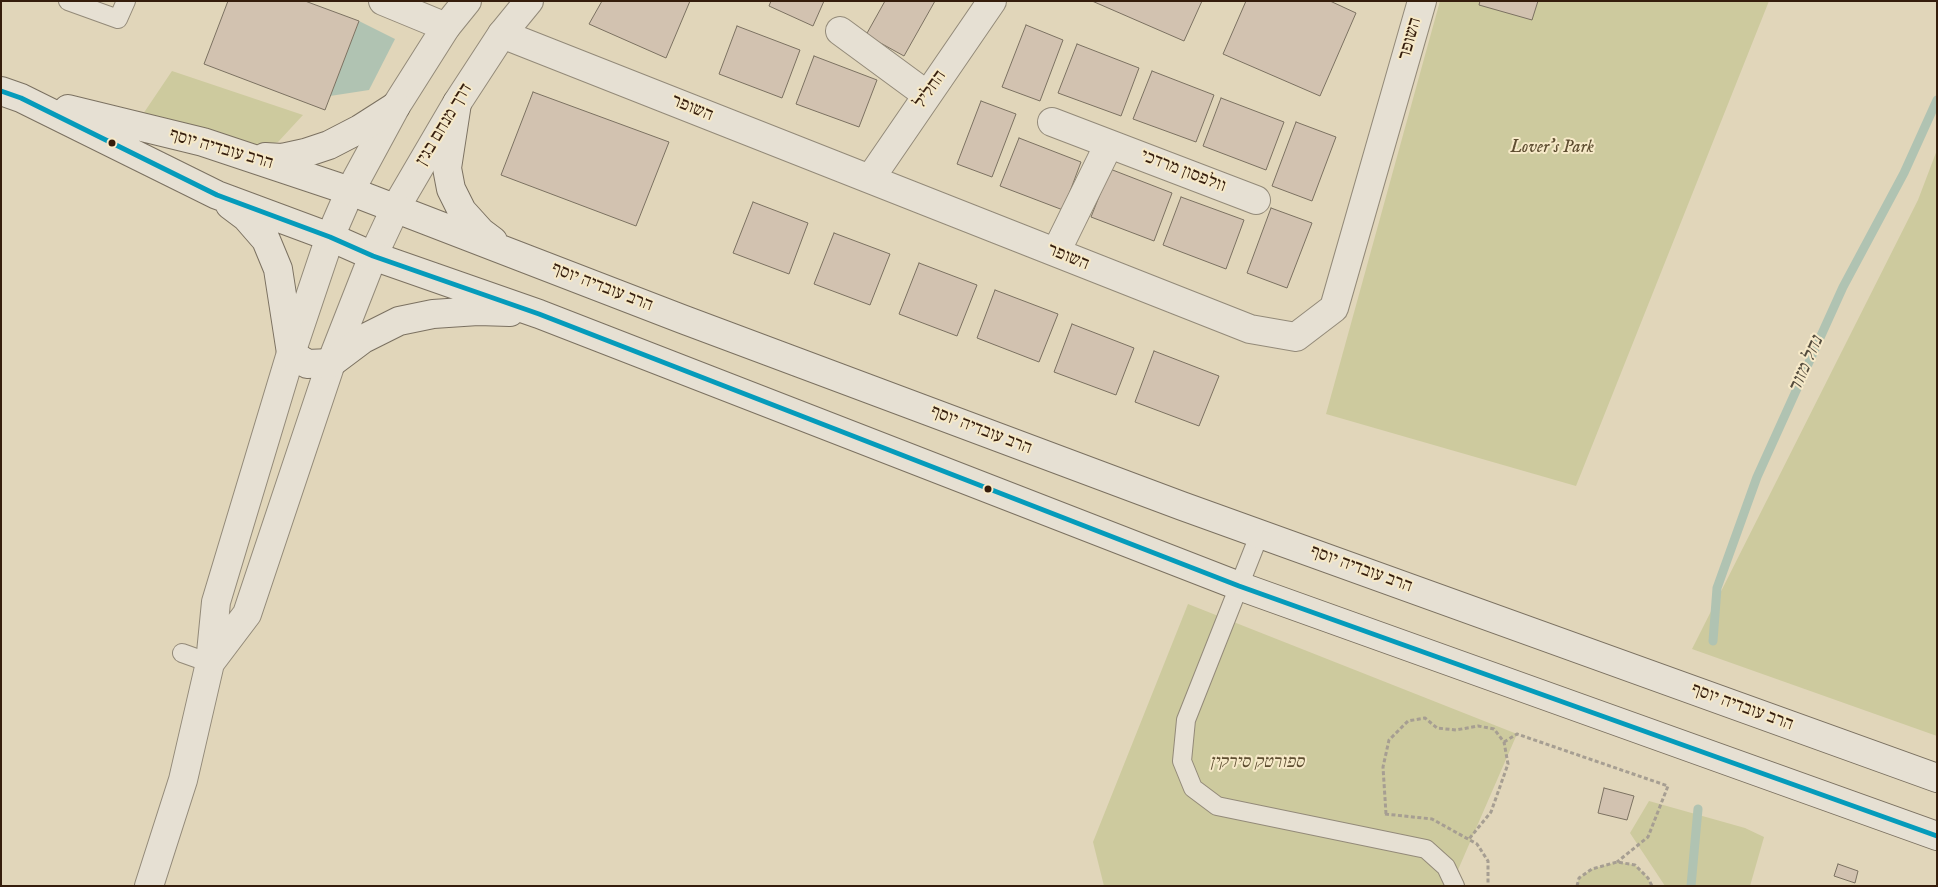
<!DOCTYPE html>
<meta charset="utf-8">
<style>
body{margin:0}
#map{position:relative;width:1938px;height:887px;overflow:hidden;background:#e1d6ba;font-family:"IM FELL English",serif}
canvas{display:block}
.frame{position:absolute;inset:0;border:2px solid #351d0c;pointer-events:none}
</style>
<div id="map">
<canvas width="1938" height="887"></canvas>
<div class="frame"></div>
</div>
<script>
const ctx = document.querySelector('canvas').getContext('2d');
ctx.lineJoin = 'round';
function paint(path, color) { ctx.fillStyle = color; ctx.fill(path, 'evenodd'); }
const shape = rows => new Path2D(rows.map(r => 'M' + r).join(''));
function stroke(path, color, width, dash) { ctx.strokeStyle = color; ctx.lineWidth = width; ctx.lineCap = dash ? 'butt' : 'round'; ctx.setLineDash(dash || []); ctx.stroke(path); }
function drawText(font, color, halo, rows, align = 'center') {
  ctx.font = font + ' "IM FELL English","Frank Ruhl Libre",serif'; ctx.lineWidth = 4; ctx.setLineDash([]); ctx.textBaseline = 'middle'; ctx.strokeStyle = halo; ctx.fillStyle = color; for (const [text, x, y, turn = 0] of rows) {
    ctx.save(); ctx.translate(x, y); ctx.rotate((+turn || 0) * Math.PI / 180); ctx.textAlign = isNaN(turn) ? turn : align; if (halo) ctx.strokeText(text, 0, 0); ctx.fillText(text, 0, 0); ctx.restore();
  }
}
paint(shape([
 [1440,1,1769,1,1576,486,1326,414],
 [172,71,303,115,278,142,253,148,141,117],
 [1937,150,1937,736,1692,649,1918,200],
 [1188,604,1517,734,1451,886,1104,886,1093,842],
 [1649,801,1745,828,1764,837,1750,886,1665,886,1630,833],
 [1617,862,1635,865,1648,878,1652,886,1577,886,1579,878,1592,869]
]), '#cdca9e');
paint(shape([
 [359,21,395,39,369,90,330,96]
]), '#b0c3b2');
stroke(shape([
 [1713,641,1717,588,1757,477,1843,287,1904,173,1937,100],
 [1691,886,1698,809]
]), '#b0c3b2', 9);
const building = shape([
 [228,1,305,1,359,21,325,110,204,64,228,1],
 [602,1,690,1,666,58,589,24,602,1],
 [771,1,824,1,813,26,769,6,771,1],
 [885,1,935,1,904,56,866,35,885,1],
 [1092,1,1202,1,1184,41,1092,1],
 [1246,1,1330,1,1356,13,1320,96,1223,54,1246,1],
 [1480,1,1538,1,1532,20,1479,5,1480,1],
 [1026,25,1063,40,1040,101,1002,87,1026,25],
 [737,26,800,50,782,98,719,74,737,26],
 [1077,44,1139,68,1121,116,1058,93,1077,44],
 [814,56,877,80,859,127,796,104,814,56],
 [1152,71,1214,95,1196,142,1133,119,1152,71],
 [533,92,669,142,636,226,501,175,533,92],
 [1221,98,1284,122,1266,170,1203,146,1221,98],
 [981,101,1016,114,992,177,957,164,981,101],
 [1296,122,1336,137,1312,201,1272,186,1296,122],
 [1019,138,1081,162,1063,210,1000,186,1019,138],
 [1110,169,1172,193,1154,241,1091,217,1110,169],
 [1181,197,1244,220,1226,269,1163,245,1181,197],
 [753,202,808,223,789,274,733,253,753,202],
 [1271,208,1312,223,1287,288,1247,273,1271,208],
 [834,233,890,254,870,305,814,284,834,233],
 [919,263,977,285,957,336,899,314,919,263],
 [995,290,1058,314,1039,362,977,338,995,290],
 [1072,324,1134,348,1116,395,1054,372,1072,324],
 [1154,351,1219,376,1199,426,1135,402,1154,351],
 [1604,788,1634,796,1627,820,1598,813,1604,788],
 [1838,864,1858,871,1855,883,1834,876,1838,864]
]);
paint(building, '#d2c2b0');
stroke(building, '#7b7161', 1);
const service = shape([
 [68,1,118,19,126,1],
 [1260,533,1186,720,1182,761,1193,788,1217,806,1426,849,1446,867,1455,886],
 [182,653,210,663]
]);
const minor = shape([
 [383,1,446,27],
 [840,31,927,95],
 [502,34,1250,329,1296,337,1334,308,1422,1],
 [1052,122,1256,200],
 [870,179,992,1],
 [1056,252,1109,144],
 [210,663,247,614,331,363,373,256],
 [149,886,183,780,210,663,216,602,291,353,330,237]
]);
const tertiary = shape([
 [330,237,350,191,396,106,446,27,467,1],
 [373,256,395,209,457,103,502,34,529,1]
]);
const secondary = shape([
 [1,91,21,98,217,195,330,237,373,256,539,314,1239,586,1937,836],
 [457,103,447,168,451,189,462,211,481,232,493,241],
 [68,109,203,142,350,191,682,319,1182,506,1937,778],
 [265,157,282,158,305,153,329,145,360,129,396,106],
 [230,205,246,217,266,240,278,269,291,353,307,364,331,363,363,339,399,321,433,314,478,311,510,312]
]);
stroke(service, '#938a79', 20);
stroke(minor, '#938a79', 30);
stroke(tertiary, '#938a79', 30);
stroke(secondary, '#7b7161', 30);
stroke(shape([
 [1504,742,1517,734,1668,786,1648,837,1617,862],
 [1385,814,1432,819,1477,844,1488,861,1488,886],
 [1386,814,1383,767,1389,740,1408,721,1425,718,1437,728,1456,730,1478,726,1494,729,1504,742,1508,764,1491,812,1469,839],
 [1577,886,1579,878,1592,869,1617,862,1635,865,1648,878,1652,886]
]), '#a69e92', 3, [4, 2.5]);
stroke(service, '#e6e0d3', 18);
stroke(minor, '#e6e0d3', 28);
stroke(tertiary, '#e6e0d3', 28);
stroke(secondary, '#e6e0d3', 28);
stroke(shape([
 [1,91,21,98,217,195,330,237,373,256,539,314,1239,586,1937,836]
]), '#059bbb', 5);
for (const [x, y, r, color] of [
 [112,143,4.5,"#351d0c"],
 [988,489,4.5,"#351d0c"]
]) { const dot = new Path2D(); dot.arc(x, y, r, 0, 2 * Math.PI); ctx.fillStyle = color; ctx.fill(dot); stroke(dot, '#f6e9c8', 2); }
drawText('18px', '#351d0c', '#f6e9c8', [
 ["השופר",1411,39,-74],
 ["החליל",931,90,-55],
 ["השופר",692,109,22],
 ["דרך מנחם בגין",445,125,-59],
 ["הרב עובדיה יוסף",221,150,16],
 ["וולפסון מרדכי",1183,172,21],
 ["השופר",1068,258,22],
 ["הרב עובדיה יוסף",602,288,21],
 ["הרב עובדיה יוסף",981,431,21],
 ["הרב עובדיה יוסף",1361,570,20],
 ["הרב עובדיה יוסף",1742,708,20]
]);
drawText('italic 18px', '#5e4e31', '#f6e9c8', [
 ["Lover's Park",1552,148],
 ["ספורטק סירקין",1257,763]
]);
drawText('italic 19px', '#544c3d', '#f6e9c8', [
 ["נחל מזור",1807,365,-66]
]);
</script>
